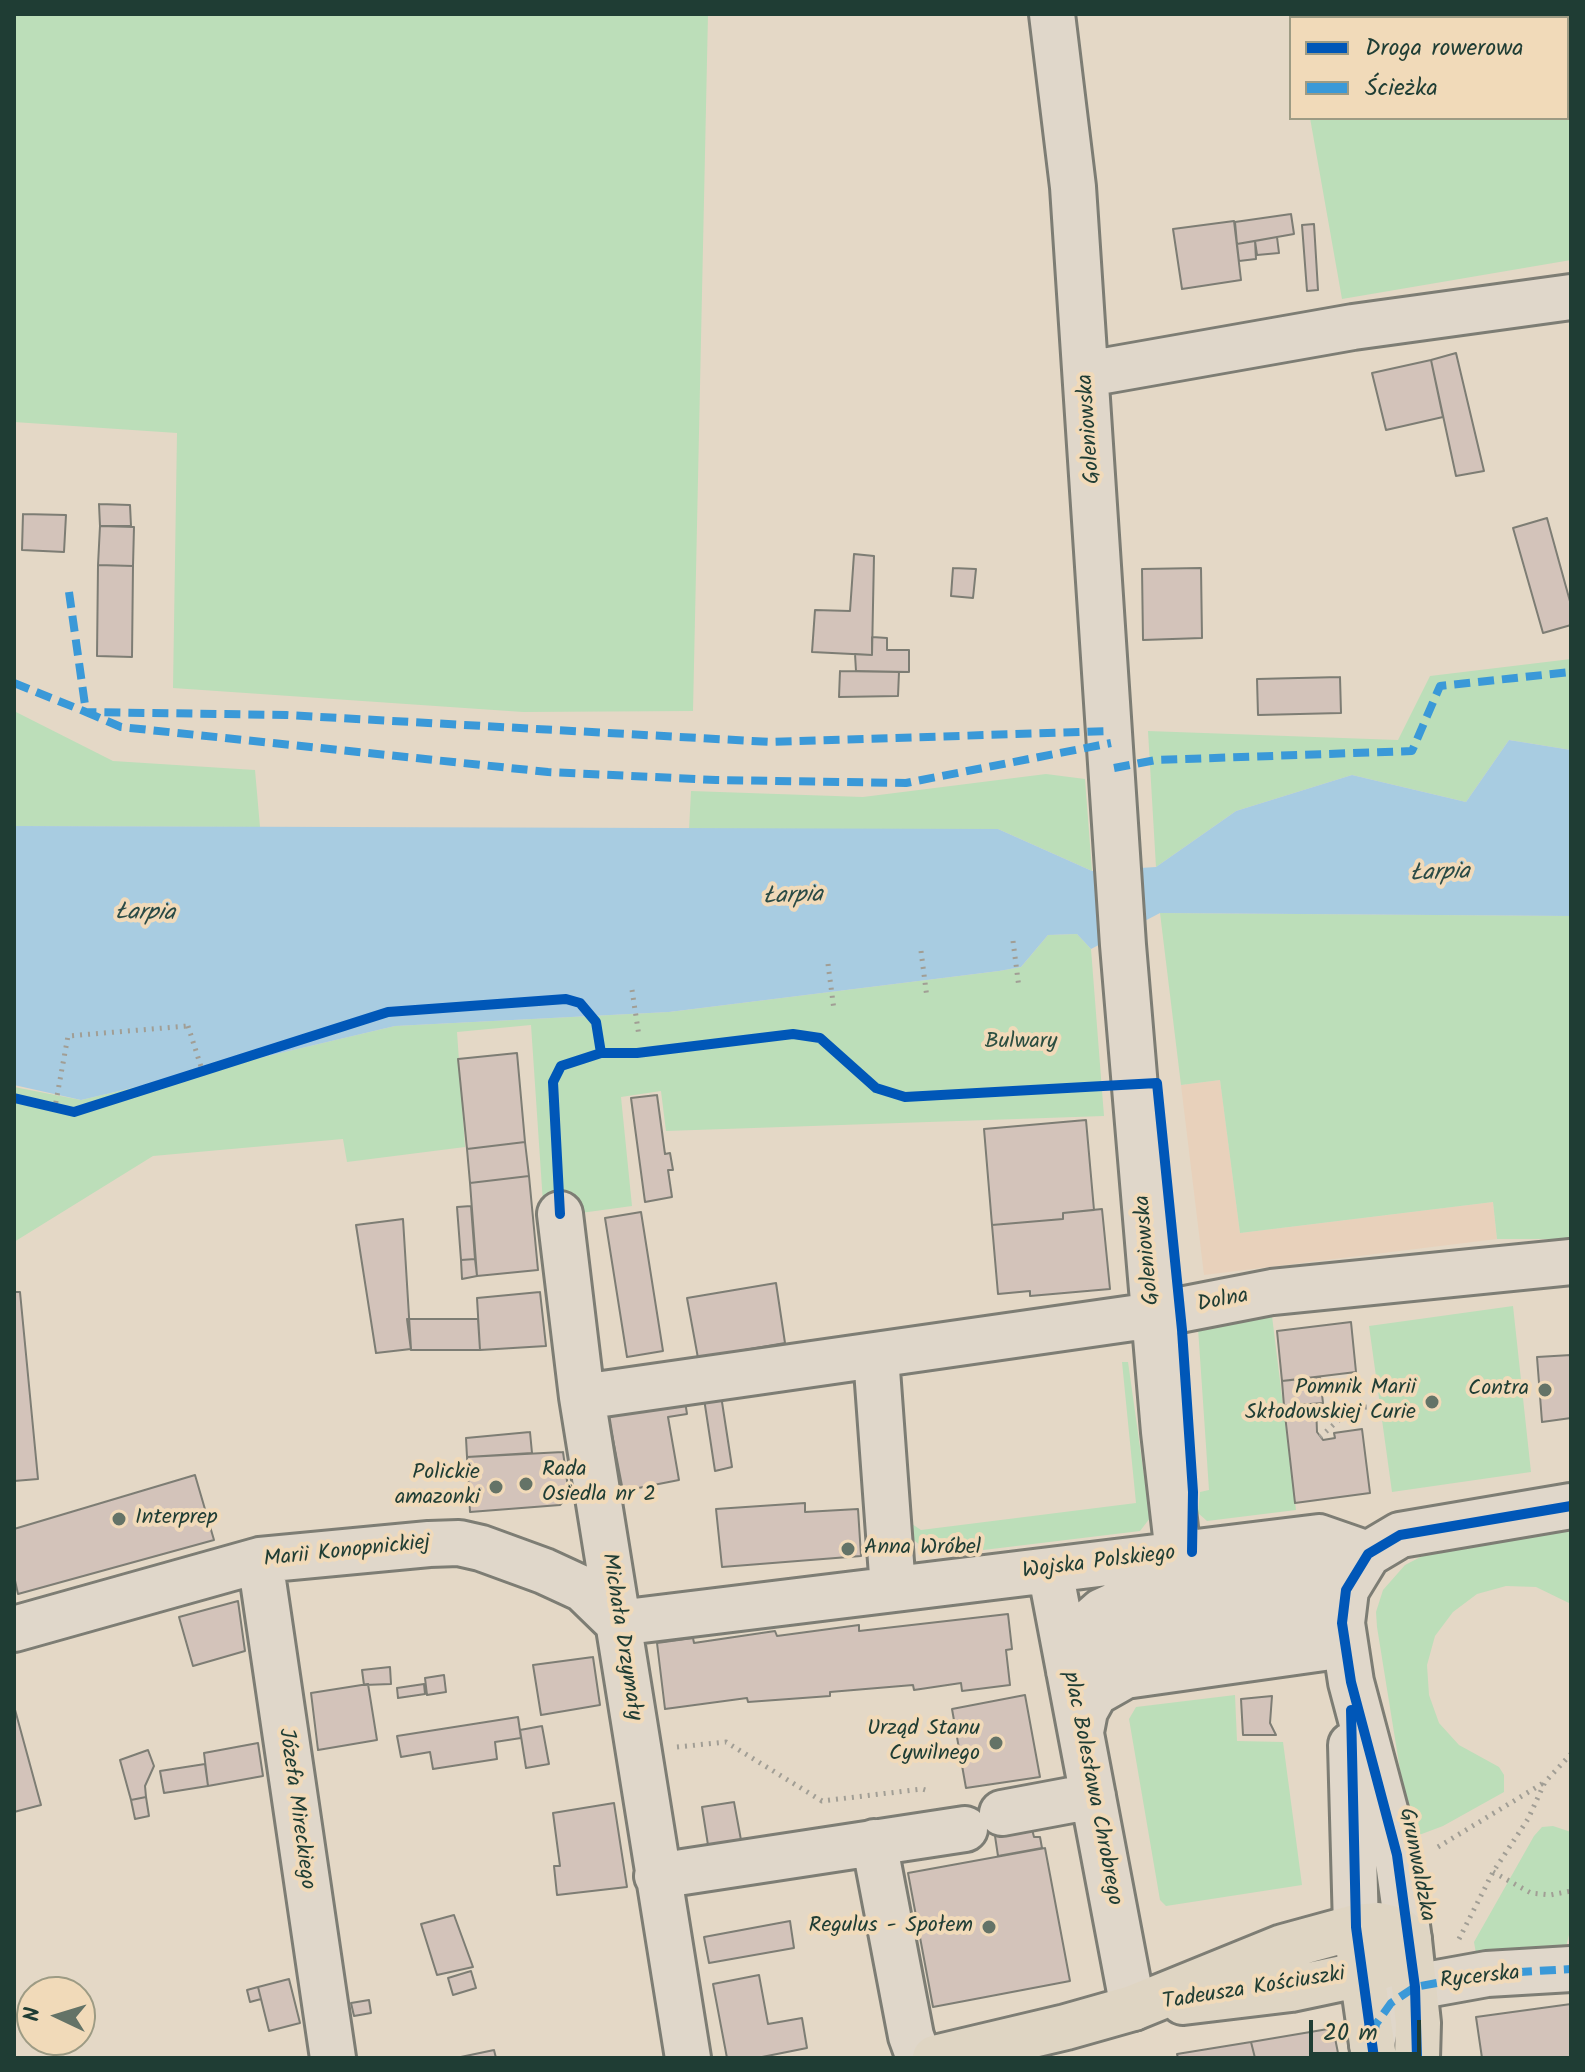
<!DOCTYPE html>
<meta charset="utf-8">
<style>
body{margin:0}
#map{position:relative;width:1585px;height:2072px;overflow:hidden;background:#e4d8c6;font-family:Kalam,sans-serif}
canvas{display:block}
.frame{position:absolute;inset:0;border:16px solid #1f3d34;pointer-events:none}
.legend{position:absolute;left:1289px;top:16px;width:280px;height:104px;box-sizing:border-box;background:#f1dab9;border:2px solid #9d9b84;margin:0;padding:10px 14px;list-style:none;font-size:24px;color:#1f3d34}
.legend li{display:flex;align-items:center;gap:16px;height:40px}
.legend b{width:40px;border:2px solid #9d9b84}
.north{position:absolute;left:16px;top:1976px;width:80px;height:80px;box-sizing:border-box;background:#f1dab9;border:2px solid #9d9b84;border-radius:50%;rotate:274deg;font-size:22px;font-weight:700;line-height:32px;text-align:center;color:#1f3d34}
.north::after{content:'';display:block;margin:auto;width:28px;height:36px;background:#647367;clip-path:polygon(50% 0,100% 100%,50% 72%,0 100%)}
.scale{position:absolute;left:1309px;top:2020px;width:112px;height:36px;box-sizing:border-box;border:4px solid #1f3d34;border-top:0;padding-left:10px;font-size:24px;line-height:28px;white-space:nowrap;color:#1f3d34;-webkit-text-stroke:6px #f1dab9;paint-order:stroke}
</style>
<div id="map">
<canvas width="1585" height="2072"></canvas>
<div class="frame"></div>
<ul class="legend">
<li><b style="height:10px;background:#0057b8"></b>Droga rowerowa</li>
<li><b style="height:10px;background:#3a99d8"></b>Ścieżka</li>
</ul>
<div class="north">N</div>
<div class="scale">20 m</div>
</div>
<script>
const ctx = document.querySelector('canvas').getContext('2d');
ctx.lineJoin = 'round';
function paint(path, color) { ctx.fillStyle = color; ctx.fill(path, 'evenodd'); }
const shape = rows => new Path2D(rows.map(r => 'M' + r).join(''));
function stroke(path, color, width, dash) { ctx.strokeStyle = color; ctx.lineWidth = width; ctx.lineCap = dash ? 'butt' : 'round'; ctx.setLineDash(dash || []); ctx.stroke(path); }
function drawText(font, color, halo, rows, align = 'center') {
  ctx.font = font + ' Kalam,sans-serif'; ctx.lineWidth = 8; ctx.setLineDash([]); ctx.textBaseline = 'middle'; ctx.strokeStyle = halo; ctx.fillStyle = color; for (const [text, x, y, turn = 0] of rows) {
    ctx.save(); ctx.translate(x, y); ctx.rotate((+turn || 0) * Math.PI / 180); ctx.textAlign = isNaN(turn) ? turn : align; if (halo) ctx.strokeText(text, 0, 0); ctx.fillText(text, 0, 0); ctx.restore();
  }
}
paint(shape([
 [1220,1080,1240,1233,1493,1202,1497,1239,1204,1275,1181,1085]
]), '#e8d1bb');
paint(shape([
 [14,14,708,14,693,711,523,712,173,688,177,433,14,422],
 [1291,14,1571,14,1571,260,1342,299,1310,118,1567,118,1567,18,1292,18],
 [1571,659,1571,750,1509,740,1466,802,1352,775,1236,811,1156,867,1148,731,1398,740,1430,676],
 [14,711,113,761,255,770,260,827,14,826],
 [1046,774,1085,779,1092,871,998,829,689,830,691,791,863,797],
 [1160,913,1571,916,1571,1239,1497,1239,1493,1202,1240,1233,1220,1080,1181,1085],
 [1077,934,1091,949,1104,1116,666,1131,661,1091,621,1097,632,1206,544,1218,531,1025,457,1032,465,1147,347,1162,343,1139,153,1156,14,1242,14,1087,81,1100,395,1026,669,1012,999,971,1021,967,1048,935],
 [1513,1306,1531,1472,1392,1492,1369,1326],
 [1271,1308,1296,1510,1207,1521,1198,1513,1200,1492,1209,1490,1198,1328],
 [1122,1362,1128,1362,1150,1518,1140,1531,934,1556,911,1538,900,1516,921,1530,1136,1503],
 [1571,1526,1571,1604,1536,1587,1506,1586,1477,1594,1453,1612,1435,1636,1427,1665,1429,1695,1439,1723,1459,1745,1499,1767,1504,1775,1504,1792,1443,1826,1411,1838,1377,1627,1376,1612,1383,1590,1405,1565,1438,1548],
 [1235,1695,1237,1741,1283,1742,1302,1885,1166,1906,1160,1900,1129,1719,1136,1707],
 [1553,1826,1571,1832,1571,1927,1566,1947,1477,1959,1474,1942,1534,1836,1542,1827]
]), '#bcdeb9');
paint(shape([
 [1509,740,1571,750,1571,916,1160,913,1091,949,1077,934,1048,935,1021,967,999,971,669,1012,395,1026,81,1100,14,1085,14,826,998,829,1092,871,1156,867,1236,811,1352,775,1466,802]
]), '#a8cce1');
const building = shape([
 [1291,214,1294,234,1237,244,1235,222,1291,214],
 [1234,221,1241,280,1182,289,1173,229,1234,221],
 [1314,224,1318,290,1307,291,1302,225,1314,224],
 [1277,237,1279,253,1257,255,1255,241,1277,237],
 [1255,241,1256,259,1239,261,1237,244,1255,241],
 [1456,353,1484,471,1456,476,1431,360,1456,353],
 [1431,360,1443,417,1386,430,1372,373,1431,360],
 [99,504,130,505,131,526,100,526,99,504],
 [23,514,66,515,64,552,22,550,23,514],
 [1547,518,1571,605,1571,625,1543,633,1513,528,1547,518],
 [100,526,134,527,133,566,98,565,100,526],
 [854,554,874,556,872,655,812,652,815,610,850,611,854,554],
 [98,565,133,566,132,657,97,656,98,565],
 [953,568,976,569,973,598,951,596,953,568],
 [1201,568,1202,638,1143,640,1142,569,1201,568],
 [872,637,887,638,887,650,909,650,909,672,856,671,855,654,872,655,872,637],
 [840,671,899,672,898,696,839,697,840,671],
 [1340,677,1341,713,1258,715,1257,679,1340,677],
 [517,1053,525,1142,467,1149,458,1059,517,1053],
 [657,1095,665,1154,670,1153,673,1170,668,1170,672,1197,645,1202,631,1098,657,1095],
 [1086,1120,1094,1210,1063,1213,1063,1219,992,1225,984,1129,1086,1120],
 [525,1142,529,1176,470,1183,467,1149,525,1142],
 [529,1176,538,1270,477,1276,470,1183,529,1176],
 [471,1206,475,1259,461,1260,457,1207,471,1206],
 [1102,1209,1110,1289,1030,1296,1030,1291,998,1294,992,1225,1063,1219,1063,1213,1102,1209],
 [641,1212,663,1351,627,1357,605,1218,641,1212],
 [403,1219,411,1349,376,1353,356,1225,403,1219],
 [475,1259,477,1276,462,1279,461,1260,475,1259],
 [776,1283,785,1343,698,1358,687,1298,776,1283],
 [14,1292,20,1292,38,1479,14,1481,14,1292],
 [540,1292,546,1346,480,1350,477,1298,540,1292],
 [407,1319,478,1319,480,1350,411,1350,407,1319],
 [1351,1322,1356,1372,1282,1381,1277,1331,1351,1322],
 [1571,1355,1571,1418,1542,1422,1537,1357,1571,1355],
 [1320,1377,1323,1403,1284,1406,1282,1381,1320,1377],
 [720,1389,732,1467,715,1471,703,1392,720,1389],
 [684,1395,687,1414,668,1417,679,1480,623,1491,609,1419,615,1409,684,1395],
 [1316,1404,1317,1432,1323,1440,1335,1438,1334,1433,1362,1429,1370,1493,1295,1503,1284,1406,1316,1404],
 [530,1432,532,1453,467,1457,466,1438,530,1432],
 [563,1452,569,1495,560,1505,470,1512,467,1457,563,1452],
 [195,1475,214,1540,18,1594,14,1576,14,1529,195,1475],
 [805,1503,805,1512,858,1509,861,1556,722,1567,716,1509,805,1503],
 [238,1601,245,1651,193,1666,179,1617,238,1601],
 [1008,1614,1012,1649,1006,1650,1010,1685,962,1691,961,1683,914,1690,913,1685,830,1692,830,1696,748,1702,747,1698,665,1709,657,1643,693,1638,694,1643,775,1631,777,1636,859,1625,859,1631,1008,1614],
 [593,1657,600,1705,541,1715,533,1665,593,1657],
 [390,1667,391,1684,364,1685,362,1670,390,1667],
 [444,1675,446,1692,427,1695,425,1678,444,1675],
 [368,1684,377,1740,318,1750,311,1693,368,1684],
 [424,1684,425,1694,398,1698,397,1688,424,1684],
 [1025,1695,1040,1777,966,1788,952,1709,1025,1695],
 [1272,1696,1270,1723,1276,1735,1243,1735,1241,1699,1272,1696],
 [14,1706,41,1805,14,1812,14,1706],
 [518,1717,521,1738,495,1742,497,1759,433,1769,430,1752,401,1757,397,1736,518,1717],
 [542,1726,549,1764,526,1768,520,1730,542,1726],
 [258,1743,263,1776,208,1786,204,1753,258,1743],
 [148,1750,154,1766,145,1786,146,1797,131,1800,120,1760,148,1750],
 [205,1764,208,1786,164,1793,160,1771,205,1764],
 [146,1797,149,1816,135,1819,131,1800,146,1797],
 [734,1802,741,1840,708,1845,702,1807,734,1802],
 [614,1803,627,1887,557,1895,554,1866,560,1866,553,1813,614,1803],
 [1032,1829,1034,1837,1040,1837,1042,1848,998,1856,995,1836,1032,1829],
 [1045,1848,1070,1981,933,2007,908,1873,1045,1848],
 [454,1915,473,1967,437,1975,421,1924,454,1915],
 [790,1921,794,1948,709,1963,704,1937,790,1921],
 [471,1971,476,1988,453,1995,448,1978,471,1971],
 [759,1975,768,2024,802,2018,807,2048,757,2058,727,2058,713,1984,759,1975],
 [289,1979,300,2023,269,2031,258,1987,289,1979],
 [258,1987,261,1999,250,2002,247,1990,258,1987],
 [369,2000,371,2013,354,2016,351,2003,369,2000],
 [1571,2004,1571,2058,1482,2058,1476,2017,1571,2004],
 [1328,2029,1334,2033,1339,2058,1255,2058,1251,2042,1328,2029],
 [1251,2042,1255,2058,1178,2058,1177,2054,1251,2042],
 [494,2050,496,2058,456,2058,494,2050]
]);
paint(building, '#d3c3ba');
stroke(building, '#7d7d74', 2);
const minor = shape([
 [1052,14,1073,187,1123,945,1164,1432,1178,1554],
 [1087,374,1353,327,1571,297],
 [560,1214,582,1397,688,2058],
 [876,1356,893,1589],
 [582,1397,1154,1315,1272,1292,1571,1262],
 [260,1560,333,2058],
 [1050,1570,1133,2008],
 [14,1629,260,1560,429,1544,459,1543,481,1548,544,1571,583,1589,618,1623,1319,1537,1368,1554],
 [1069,1671,1075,1642,1085,1626,1102,1611,1124,1601,1354,1572],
 [1077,1685,1081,1671,1096,1653,1127,1636,1343,1608],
 [1081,1732,1085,1711,1095,1693,1125,1676,1345,1645],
 [1351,1745,1356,1927],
 [1002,1813,1093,1796],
 [874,1842,911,2036,919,2058],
 [657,1876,965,1829],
 [1409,1940,1397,1855,1351,1682,1342,1623,1346,1590,1368,1554,1400,1535,1571,1506],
 [1372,2044,1376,2024,1391,2003,1415,1987,1487,1974,1571,1969]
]);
const major = shape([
 [1358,1945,1374,2058],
 [1183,2002,1291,1989,1362,1974,1393,1962,1409,1940],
 [935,2058,1066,2027,1133,2008,1283,1947,1356,1927,1378,1925,1399,1930,1409,1940,1418,2023,1417,2058]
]);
stroke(minor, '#7d7d74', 50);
stroke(major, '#7d7d74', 50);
stroke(shape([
 [1013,941,1019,988],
 [921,951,927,998],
 [828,964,834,1010],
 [632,990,639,1036],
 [188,1026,203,1073,74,1112,55,1107,68,1036,188,1026],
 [1320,1437,1352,1408,1368,1407],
 [677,1747,726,1742,822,1801,922,1789,929,1791],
 [1438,1847,1545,1782],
 [1493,1872,1531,1893,1550,1895,1571,1891],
 [1459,1939,1493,1872,1528,1819,1545,1782,1571,1754]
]), '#a19e95', 5, [2, 6]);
stroke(minor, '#e0d7ca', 44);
stroke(major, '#dfd5c3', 44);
stroke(shape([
 [69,592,86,712,121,727,548,772,716,780,906,783,1111,743],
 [14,683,86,712,286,715,771,742,1110,731],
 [1114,768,1156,760,1412,751,1440,686,1571,672],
 [1374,2035,1376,2024,1391,2003,1415,1987,1487,1974,1571,1969]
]), '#3a99d8', 8, [16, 8]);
stroke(shape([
 [14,1098,74,1112,388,1012,566,999,580,1003,596,1022,601,1053],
 [560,1214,553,1082,561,1066,601,1053,637,1053,793,1034,820,1038,876,1088,905,1097,1157,1083,1182,1330,1193,1492,1192,1552],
 [1351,1710,1356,1927,1374,2058],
 [1417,2058,1415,1987,1397,1855,1351,1682,1342,1623,1346,1590,1368,1554,1400,1535,1571,1506]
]), '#0057b8', 10);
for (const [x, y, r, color] of [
 [1545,1390,8,"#647367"],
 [1432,1402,8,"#647367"],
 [526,1484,8,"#647367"],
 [496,1487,8,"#647367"],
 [119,1519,8,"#647367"],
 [848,1549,8,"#647367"],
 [996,1743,8,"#647367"],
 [989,1927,8,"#647367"]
]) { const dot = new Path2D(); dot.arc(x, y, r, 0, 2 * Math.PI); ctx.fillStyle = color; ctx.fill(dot); stroke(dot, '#f1dab9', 3); }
drawText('22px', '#1f3d34', '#f1dab9', [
 ["Goleniowska",1091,429,-94],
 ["Goleniowska",1149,1250,-95],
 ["Dolna",1223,1302,-11],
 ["Marii Konopnickiej",347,1553,-6],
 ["Wojska Polskiego",1099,1564,-7],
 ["Michała Drzymały",620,1637,81],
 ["plac Bolesława Chrobrego",1091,1789,79],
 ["Józefa Mireckiego",295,1809,82],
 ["Grunwaldzka",1415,1865,79],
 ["Rycerska",1480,1979,-6],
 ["Tadeusza Kościuszki",1254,1990,-9]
]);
drawText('22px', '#2c4e40', '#f1dab9', [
 ["Bulwary",1021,1043]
]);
drawText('22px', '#1f3d34', '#f1dab9', [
 ["Pomnik Marii",1416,1389],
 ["Skłodowskiej Curie",1416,1414],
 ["Contra",1529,1390],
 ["Rada",542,1471,"left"],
 ["Osiedla nr 2",542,1496,"left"],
 ["Polickie",480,1474],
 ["amazonki",480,1499],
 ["Interprep",135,1519,"left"],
 ["Anna Wróbel",864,1549,"left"],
 ["Urząd Stanu",980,1730],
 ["Cywilnego",980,1755],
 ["Regulus - Społem",973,1927]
], 'right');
drawText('italic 24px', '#2a4b46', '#f1dab9', [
 ["Łarpia",1440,875,-2],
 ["Łarpia",793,898,-2],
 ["Łarpia",145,915,1]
]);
</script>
